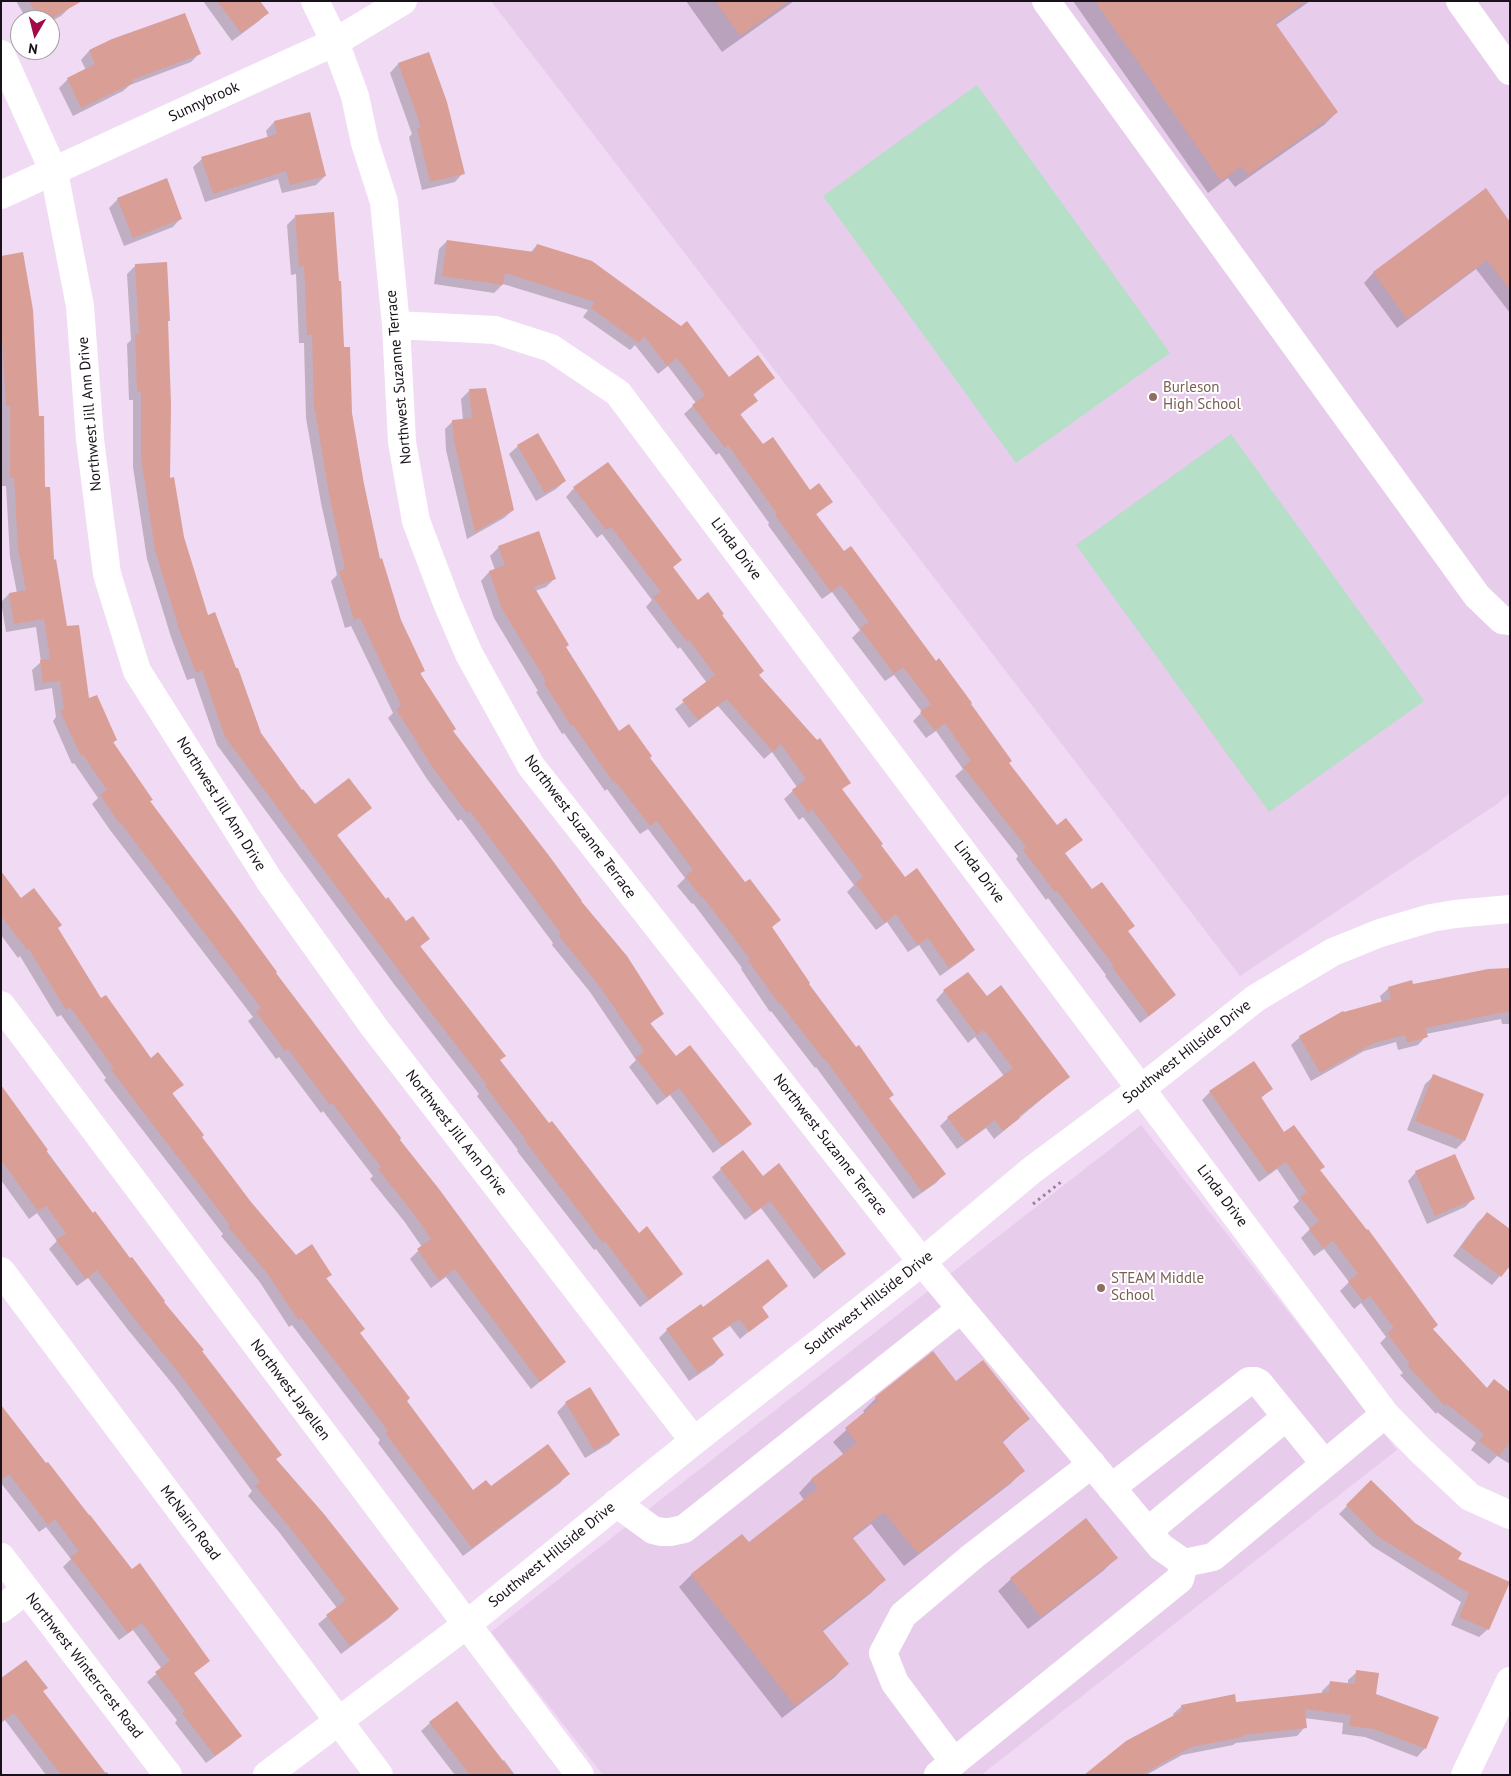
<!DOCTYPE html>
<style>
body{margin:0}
#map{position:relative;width:1511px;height:1776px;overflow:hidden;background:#f0daf4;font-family:"PT Sans",sans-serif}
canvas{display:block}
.frame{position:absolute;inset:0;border:2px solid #19111a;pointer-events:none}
.north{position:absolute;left:10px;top:10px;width:50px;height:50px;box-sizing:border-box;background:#fff;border:1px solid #a3a0a3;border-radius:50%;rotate:188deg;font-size:14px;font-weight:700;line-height:20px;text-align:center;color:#19111a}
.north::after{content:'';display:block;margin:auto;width:18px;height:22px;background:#a20a49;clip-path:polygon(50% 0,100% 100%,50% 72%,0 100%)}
</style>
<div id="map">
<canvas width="1511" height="1776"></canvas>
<div class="frame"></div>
<div class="north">N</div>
</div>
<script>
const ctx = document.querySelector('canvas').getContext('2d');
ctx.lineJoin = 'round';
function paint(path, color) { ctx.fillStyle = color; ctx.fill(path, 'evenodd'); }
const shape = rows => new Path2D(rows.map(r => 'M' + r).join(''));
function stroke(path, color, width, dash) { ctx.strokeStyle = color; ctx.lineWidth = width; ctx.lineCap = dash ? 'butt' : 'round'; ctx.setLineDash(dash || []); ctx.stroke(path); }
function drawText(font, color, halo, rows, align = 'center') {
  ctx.font = font + ' "PT Sans",sans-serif'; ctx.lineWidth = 4; ctx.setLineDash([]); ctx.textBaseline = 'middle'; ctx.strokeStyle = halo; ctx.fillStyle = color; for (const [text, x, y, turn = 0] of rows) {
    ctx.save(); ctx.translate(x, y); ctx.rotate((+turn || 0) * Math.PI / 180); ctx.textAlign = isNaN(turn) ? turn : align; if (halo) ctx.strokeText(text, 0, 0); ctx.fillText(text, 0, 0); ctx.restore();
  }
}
paint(shape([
 [491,1,1510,1,1510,793,1497,804,1240,976],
 [1141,1125,1397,1450,981,1775,603,1775,491,1632]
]), '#e8ccec');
paint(shape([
 [977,85,1170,353,1016,463,823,196],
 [1231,434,1424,701,1269,812,1076,545]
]), '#b6dfc7');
paint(shape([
 [16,1,67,1,70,7,61,16,50,22,50,20,27,20],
 [203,1,259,1,267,13,259,21,232,41],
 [686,1,794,1,722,52],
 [1073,1,1310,1,1276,25,1337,112,1324,125,1235,187,1228,178,1208,193],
 [113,40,199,54,191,62,130,85,123,91,73,116,59,88,68,79,86,70,81,60,89,51],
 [428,53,463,173,455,182,422,190,409,137,412,134,390,73,398,64],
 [309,114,325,176,316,185,282,193,278,179,205,202,193,167,202,159,268,138,266,131,274,122],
 [118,199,181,218,173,227,124,246,109,208],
 [295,217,343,349,351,413,362,485,380,560,400,621,424,670,420,674,452,732,662,1014,650,1024,675,1058,750,1124,742,1132,713,1153,670,1095,657,1105,629,1067,636,1060,590,992,552,945,553,943,461,819,458,821,427,779,388,718,393,713,351,626,345,628,331,581,337,575,321,503,306,418,304,343,299,343,296,274,291,275,287,225],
 [1510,224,1510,313,1476,269,1397,328,1364,283,1374,272],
 [447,241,530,253,537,245,729,379,773,378,752,396,756,401,740,415,763,445,810,492,831,502,815,515,843,553,970,704,1008,763,1056,827,1081,839,1064,854,1091,891,1127,931,1175,995,1166,1003,1140,1023,1105,976,1106,975,1048,898,1046,900,1016,859,1018,856,955,776,963,769,936,731,926,738,913,721,922,712,894,675,885,681,852,638,860,630,832,592,822,599,768,525,769,523,719,453,716,455,684,414,696,403,668,366,658,374,635,345,630,350,583,317,588,310,503,284,494,293,434,284,439,249],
 [1,257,43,489,53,561,66,628,88,700,116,740,113,743,149,802,564,1362,531,1389,446,1277,431,1288,410,1259,422,1247,404,1221,370,1179,373,1176,323,1111,321,1113,279,1057,276,1059,248,1021,253,1017,110,830,92,804,98,798,74,763,72,764,53,721,56,717,52,688,35,691,32,670,41,662,36,627,6,632,1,602,9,594,17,593,10,557,6,486,2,486],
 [136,265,169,320,167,322,169,479,183,538,207,616,260,734,301,791,315,806,371,808,336,836,386,901,406,923,428,939,420,947,499,1060,549,1125,638,1234,682,1274,673,1282,640,1307,596,1249,594,1250,517,1151,518,1150,477,1096,479,1094,394,984,217,745,194,678,187,680,171,637,147,559,133,467,133,400,129,400,127,344,131,340,127,274],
 [470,390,513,510,504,518,467,539,446,450,445,429,453,421,463,420,461,399],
 [518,446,565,481,556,489,536,501,509,454],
 [574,488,681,560,672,568,698,602,721,615,758,676,849,782,841,790,880,845,905,879,974,950,965,958,940,976,919,945,908,952,887,922,876,930,847,892,854,885,803,817,799,820,784,799,797,787,772,752,764,759,718,706,689,728,675,709,707,683,680,647,678,649,646,607,652,600,602,534,597,538,566,497],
 [499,547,555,578,546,587,535,591,565,647,618,733,649,758,745,884,779,920,771,928,807,984,893,1095,888,1099,944,1174,936,1183,913,1199,816,1067,815,1068,771,1011,770,1012,741,969,742,968,693,903,692,904,677,886,685,878,648,829,640,834,607,789,605,791,564,733,562,734,536,692,538,691,494,618,481,581,489,572,495,570,490,556],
 [1,873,21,900,57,928,101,1000,151,1060,182,1084,172,1094,200,1138,250,1203,296,1257,330,1275,326,1279,359,1333,405,1401,472,1492,568,1474,560,1483,463,1556,378,1443,380,1440,340,1388,292,1325,289,1327,259,1281,221,1236,223,1234,104,1080,106,1078,61,1015,57,1017,20,956,18,958,1,935],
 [1510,969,1510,1024,1502,1024,1501,1019,1426,1034,1426,1036,1418,1045,1398,1050,1396,1042,1364,1051,1311,1081,1291,1045,1300,1037,1382,1003,1380,996,1389,988,1412,985],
 [944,991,986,997,1068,1077,994,1139,986,1128,957,1149,940,1126,948,1118,1004,1076,975,1037,968,1043,936,1000],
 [1434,1076,1464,1141,1456,1149,1407,1130,1425,1084],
 [1,1089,93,1214,201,1351,275,1460,398,1609,389,1618,341,1654,318,1624,337,1608,279,1532,248,1496,252,1491,175,1387,129,1331,88,1278,77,1286,49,1249,57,1241,37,1213,29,1219,1,1180],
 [1271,1089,1260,1099,1284,1134,1319,1171,1432,1330,1486,1389,1494,1381,1510,1405,1510,1464,1497,1456,1489,1464,1471,1450,1476,1443,1437,1412,1436,1414,1400,1375,1403,1373,1380,1343,1386,1337,1361,1303,1354,1309,1340,1291,1349,1282,1324,1249,1314,1256,1301,1238,1310,1229,1293,1207,1299,1201,1277,1169,1259,1182,1202,1100,1210,1092],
 [721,1169,762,1178,844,1254,814,1279,761,1208,745,1220,712,1177],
 [1416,1172,1473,1199,1465,1207,1427,1224,1408,1181],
 [1487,1214,1510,1264,1492,1285,1453,1256,1478,1222],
 [787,1286,761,1308,768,1316,740,1339,730,1326,711,1339,722,1355,714,1364,689,1381,659,1338,667,1330,703,1309],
 [955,1382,1028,1419,1002,1443,1023,1471,1010,1484,904,1566,871,1524,852,1539,884,1580,871,1593,822,1632,847,1664,835,1677,782,1718,679,1587,692,1574,749,1544,804,1500,799,1493,811,1480,844,1455,833,1442,865,1413,863,1411,876,1398],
 [590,1388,618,1434,610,1443,585,1458,557,1412,566,1403],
 [1,1407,131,1571,208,1661,193,1674,240,1736,232,1744,206,1763,175,1723,177,1720,147,1682,162,1669,133,1630,119,1640,63,1567,71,1559,46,1527,39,1532,1,1483],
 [1371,1482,1414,1524,1456,1560,1488,1629,1479,1637,1451,1625,1461,1602,1372,1546,1339,1514],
 [1116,1558,1103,1571,1028,1629,998,1591,1011,1579],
 [1357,1672,1375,1694,1425,1748,1417,1757,1365,1737,1342,1734,1343,1723,1304,1718,1305,1727,1297,1736,1236,1743,1233,1745,1182,1755,1146,1775,1085,1775,1174,1717,1173,1714,1182,1706,1235,1703,1322,1694,1322,1691,1331,1682,1348,1684,1348,1680],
 [1,1680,42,1691,105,1773,107,1772,109,1775,46,1775,5,1720,1,1723],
 [430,1723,502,1762,504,1760,515,1775,455,1775,421,1731]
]), '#0003');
paint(shape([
 [29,1,82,1,49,20,40,20],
 [217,1,260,1,269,13,241,33],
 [715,1,789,1,740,36],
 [1095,1,1306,1,1275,23,1338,112,1248,175,1242,166,1221,181],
 [185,13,201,54,132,80,133,83,81,108,67,78,95,64,89,50,112,39],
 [429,52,447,102,465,174,430,182,417,128,421,127,398,63],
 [310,112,326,176,290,185,286,171,213,194,201,157,277,134,274,121],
 [167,178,182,219,133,238,117,198],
 [1486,188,1510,222,1510,290,1487,260,1407,319,1373,272],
 [334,212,339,281,341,281,344,347,350,347,352,413,364,484,380,559,382,558,401,620,425,671,420,673,456,729,453,731,550,857,582,901,581,901,627,956,664,1014,650,1023,676,1056,690,1045,752,1124,722,1146,679,1088,666,1097,636,1058,644,1051,598,984,559,936,561,934,470,811,467,813,435,771,396,709,401,705,360,618,354,620,339,571,345,569,329,494,315,410,314,410,312,335,307,335,304,266,299,267,295,215],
 [447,240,534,252,537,244,592,261,681,326,687,321,729,377,758,355,775,378,753,394,758,401,740,414,763,444,773,437,810,490,819,483,833,502,816,514,844,551,851,546,936,661,939,658,972,703,971,704,1012,761,1009,763,1057,825,1066,818,1083,840,1065,853,1092,889,1102,882,1135,926,1128,931,1176,995,1149,1016,1112,967,1114,966,1057,891,1055,892,1023,850,1026,847,963,767,971,761,945,723,935,731,920,712,931,704,903,667,894,674,860,628,869,622,841,585,831,592,775,515,777,514,728,445,725,448,692,405,705,395,677,358,667,366,644,336,639,343,591,308,595,302,505,273,503,285,442,276],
 [23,252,33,310,39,416,44,416,45,487,50,487,54,560,56,559,67,626,79,625,89,698,97,695,117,740,113,742,153,800,150,801,236,916,277,972,276,973,401,1138,400,1140,439,1189,566,1362,540,1382,455,1269,439,1280,417,1249,431,1239,413,1213,378,1169,381,1167,332,1103,330,1105,288,1049,285,1051,256,1012,261,1008,120,822,119,823,100,795,107,790,83,755,81,756,60,711,64,709,60,681,43,683,40,660,50,659,44,619,14,624,9,593,26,590,18,548,14,478,10,478,10,406,6,406,1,317,1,256],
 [167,262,170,321,168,321,171,404,170,478,174,477,184,537,208,615,215,612,236,668,238,668,261,733,302,790,303,789,315,804,349,778,372,808,337,835,386,899,388,897,406,921,413,916,430,939,420,946,506,1056,500,1060,549,1123,552,1121,639,1233,647,1226,683,1274,649,1300,605,1241,603,1243,525,1141,526,1140,485,1086,487,1085,402,975,225,737,202,670,196,673,179,629,155,550,141,458,141,392,137,392,135,334,139,334,135,264],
 [486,388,514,510,475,532,454,441,452,420,472,418,469,389],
 [538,433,566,481,545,493,517,445],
 [608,462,682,560,673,567,698,600,708,592,724,614,722,615,764,671,759,675,817,740,820,738,851,783,842,789,883,844,881,845,905,877,917,868,975,950,949,968,928,938,917,945,896,914,885,923,855,883,863,877,812,809,808,813,792,790,806,779,781,744,773,752,727,699,698,720,682,700,715,675,689,640,687,642,653,597,661,592,611,527,606,530,573,487],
 [539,531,556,579,534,587,569,645,566,647,619,731,629,724,652,756,650,758,745,882,750,879,781,920,772,927,810,983,809,984,856,1047,859,1045,894,1095,889,1098,946,1174,922,1192,825,1059,824,1060,780,1003,779,1004,748,960,750,959,702,896,701,897,685,876,693,870,657,821,650,826,616,782,614,783,573,725,571,726,544,683,546,681,502,609,489,571,505,565,498,546],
 [1,871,21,898,34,888,62,925,58,928,101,998,106,995,151,1058,158,1052,184,1085,172,1093,204,1135,202,1137,251,1202,296,1255,312,1244,332,1275,326,1278,365,1329,360,1333,410,1398,407,1401,473,1490,486,1480,491,1486,548,1444,570,1474,472,1548,385,1433,388,1431,349,1379,301,1318,298,1320,267,1273,228,1227,230,1225,111,1070,114,1069,70,1007,66,1010,29,949,27,950,1,916],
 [1510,968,1510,1011,1425,1028,1428,1037,1407,1043,1405,1035,1374,1043,1320,1073,1299,1036,1343,1011,1344,1012,1391,999,1388,987,1412,980,1413,984,1488,969],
 [968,972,987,996,1001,985,1070,1077,1019,1116,1020,1118,1003,1131,995,1120,966,1142,947,1117,1013,1068,984,1030,977,1035,943,990],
 [1254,1061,1273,1089,1261,1097,1284,1132,1294,1125,1325,1167,1320,1170,1367,1230,1368,1229,1438,1325,1433,1329,1487,1388,1494,1379,1510,1392,1510,1442,1499,1456,1479,1441,1484,1434,1447,1404,1445,1406,1408,1366,1410,1364,1387,1333,1394,1328,1370,1296,1363,1301,1348,1281,1358,1274,1333,1241,1323,1248,1309,1229,1319,1221,1300,1197,1307,1192,1286,1162,1268,1174,1209,1091],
 [1433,1074,1484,1094,1465,1141,1415,1121],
 [1,1085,48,1150,46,1151,93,1213,95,1211,130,1258,132,1257,165,1301,164,1302,204,1350,202,1351,282,1455,276,1459,324,1514,399,1609,350,1646,326,1615,346,1600,287,1524,255,1486,260,1482,183,1378,137,1322,97,1270,86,1279,56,1240,66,1233,46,1206,38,1211,1,1160],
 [743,1150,763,1176,779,1163,846,1254,823,1271,770,1201,754,1213,720,1168],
 [1455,1154,1475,1199,1435,1216,1415,1171],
 [1487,1212,1510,1229,1510,1266,1501,1277,1461,1247],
 [768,1259,788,1286,762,1307,769,1317,749,1332,739,1319,712,1338,724,1355,698,1373,666,1329,701,1304,703,1307],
 [933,1351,956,1381,983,1360,1030,1419,1002,1441,1025,1471,918,1554,884,1512,852,1537,886,1580,822,1630,849,1664,795,1706,691,1574,742,1534,749,1542,818,1488,811,1479,857,1443,845,1428,878,1401,875,1397],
 [590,1387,620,1435,594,1450,565,1402],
 [1,1405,46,1463,48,1462,89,1515,90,1515,132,1569,140,1563,210,1661,194,1673,242,1736,215,1756,182,1713,185,1711,155,1672,170,1661,142,1623,128,1633,70,1557,79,1551,55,1519,48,1525,9,1474,1,1480],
 [1371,1480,1415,1523,1462,1553,1458,1559,1510,1582,1489,1630,1459,1617,1469,1593,1380,1538,1346,1505],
 [1086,1518,1118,1558,1041,1617,1010,1578],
 [26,1660,48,1688,43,1691,107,1775,61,1775,14,1713,1,1722,1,1678],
 [1356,1670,1379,1673,1376,1694,1439,1717,1426,1749,1374,1729,1349,1726,1351,1715,1305,1709,1307,1728,1243,1735,1243,1737,1191,1747,1141,1775,1084,1775,1126,1741,1182,1711,1181,1705,1235,1694,1236,1702,1329,1692,1330,1681,1355,1684],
 [457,1701,514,1775,470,1775,429,1722]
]), '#d99e95');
stroke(shape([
 [1033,1204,1061,1182]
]), '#948496', 3, [2.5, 4]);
stroke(shape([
 [315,1,335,42,355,96,365,143,384,202,396,325,402,442,416,521,447,603,469,654,531,766,922,1262,1161,1547,1184,1563,1213,1557,1385,1414],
 [1046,1,1477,596,1502,620,1510,621],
 [1460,1,1510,71],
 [1,54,54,172,80,306,90,439,107,574,137,671,269,880,374,1027,694,1441],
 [1,195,335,42,403,1],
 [396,325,495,330,551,348,618,393,1385,1414,1419,1449,1470,1497,1510,1515],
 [1,1005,580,1775],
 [1,1271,379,1775],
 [1111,1488,1249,1381,1255,1381,1259,1383,1325,1464],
 [616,1503,653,1530,662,1532,670,1532,684,1529,961,1309],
 [1148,1531,1286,1417],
 [1,1557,168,1775],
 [1,1609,26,1590],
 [954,1762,895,1683,883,1653,903,1615,973,1556,1092,1464],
 [267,1775,466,1625,694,1441,922,1262,1032,1170,1142,1088,1256,998,1333,952,1380,933,1431,918,1455,914,1510,909],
 [938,1775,1180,1579,1184,1563],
 [1465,1775,1510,1681]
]), '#fff', 28);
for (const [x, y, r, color] of [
 [1153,397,5,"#8d6e63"],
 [1101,1288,5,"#8d6e63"]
]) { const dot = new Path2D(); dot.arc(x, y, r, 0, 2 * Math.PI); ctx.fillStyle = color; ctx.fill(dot); stroke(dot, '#fff', 2); }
drawText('15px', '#19111a', '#fff', [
 ["Sunnybrook",204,102,-25],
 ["Northwest Suzanne Terrace",399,377,-95],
 ["Northwest Jill Ann Drive",90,414,-95],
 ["Linda Drive",736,549,53],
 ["Northwest Jill Ann Drive",221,804,58],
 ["Northwest Suzanne Terrace",580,827,53],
 ["Linda Drive",979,872,53],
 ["Southwest Hillside Drive",1187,1052,-38],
 ["Northwest Jill Ann Drive",456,1133,52],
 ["Northwest Suzanne Terrace",830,1145,52],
 ["Linda Drive",1222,1196,53],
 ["Southwest Hillside Drive",869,1303,-38],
 ["Northwest Jayellen",290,1390,53],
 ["McNairn Road",190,1523,53],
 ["Southwest Hillside Drive",552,1555,-39],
 ["Northwest Wintercrest Road",84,1666,52]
]);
drawText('15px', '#785e54', '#fff', [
 ["Burleson",1163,388],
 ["High School",1163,405],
 ["STEAM Middle",1111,1279],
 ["School",1111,1296]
], 'left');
</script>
